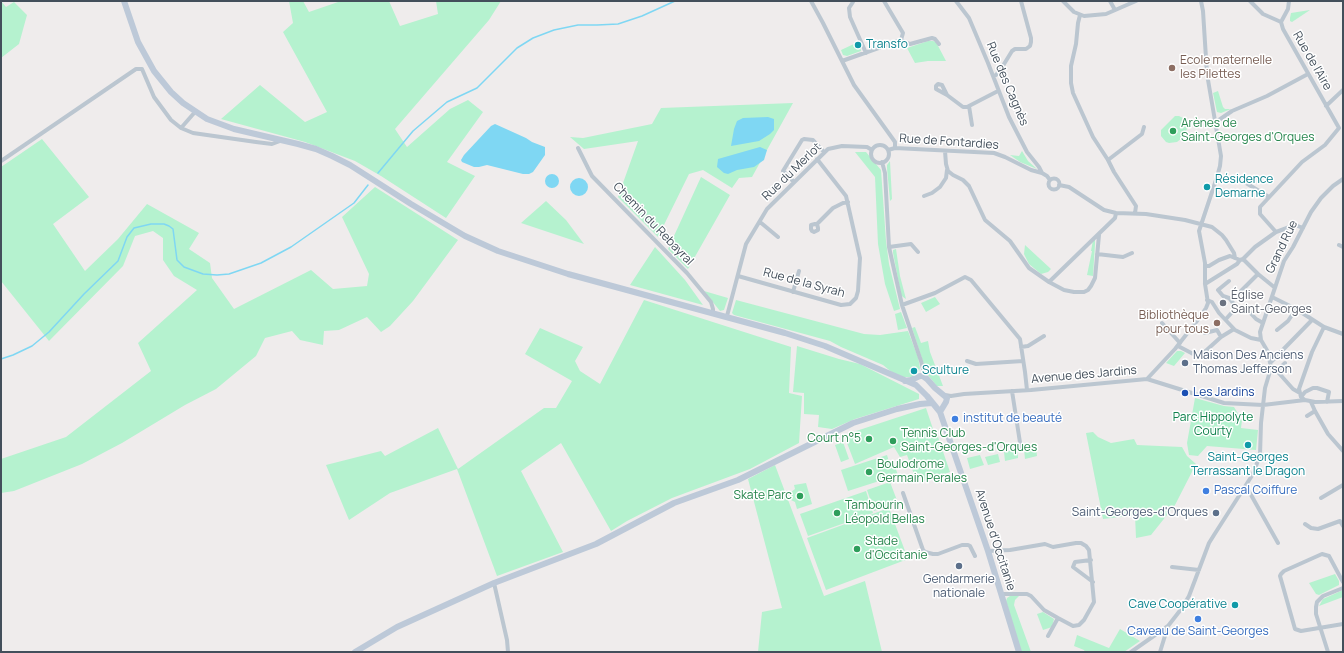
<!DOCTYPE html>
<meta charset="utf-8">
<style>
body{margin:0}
#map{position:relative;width:1344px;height:653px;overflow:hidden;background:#efecec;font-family:Manrope,sans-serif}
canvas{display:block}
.frame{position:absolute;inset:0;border:2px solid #434f5b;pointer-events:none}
</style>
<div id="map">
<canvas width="1344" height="653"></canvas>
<div class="frame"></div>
</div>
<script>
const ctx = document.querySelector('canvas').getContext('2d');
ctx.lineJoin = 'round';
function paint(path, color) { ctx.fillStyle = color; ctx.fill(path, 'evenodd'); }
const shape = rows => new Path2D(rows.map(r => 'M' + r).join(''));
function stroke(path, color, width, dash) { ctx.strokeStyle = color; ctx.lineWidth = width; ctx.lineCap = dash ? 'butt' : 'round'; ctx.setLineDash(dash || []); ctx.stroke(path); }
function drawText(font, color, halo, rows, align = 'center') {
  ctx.font = font + ' Manrope,sans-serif'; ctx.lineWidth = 3; ctx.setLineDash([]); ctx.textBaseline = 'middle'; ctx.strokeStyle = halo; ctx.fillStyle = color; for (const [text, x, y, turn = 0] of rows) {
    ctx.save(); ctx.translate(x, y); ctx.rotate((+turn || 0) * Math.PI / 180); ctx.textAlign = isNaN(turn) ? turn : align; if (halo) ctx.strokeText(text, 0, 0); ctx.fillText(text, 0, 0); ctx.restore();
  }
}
paint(shape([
 [1,1,6,7,14,2,27,15,19,44,1,58],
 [289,1,303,1,309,12,341,1,389,1,400,26,438,14,436,1,501,1,489,20,395,129,407,147,450,109,468,100,483,112,447,162,475,176,446,218,381,176,355,161,305,142,221,119,260,85,305,122,327,112,283,32,293,23],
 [1310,10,1292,22,1290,21,1290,18,1291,13],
 [928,41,933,41,936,42,946,61,928,61,915,63,907,48],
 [856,43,858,47,860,46,861,51,847,56,843,55,841,50],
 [1218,91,1223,107,1225,109,1231,109,1221,113,1217,112,1213,93],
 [793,103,752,177,739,178,732,188,703,170,689,174,658,237,618,197,638,141,584,149,570,137,583,138,652,124,661,108],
 [1175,116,1179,116,1185,119,1188,126,1187,129,1182,138,1177,142,1169,143,1166,142,1161,136,1161,130],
 [42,139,89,197,53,224,85,271,118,239,147,204,199,233,189,249,210,263,212,278,234,309,311,270,333,289,367,286,369,274,342,217,375,187,458,240,413,301,390,326,381,332,367,317,339,330,324,331,323,345,300,340,292,331,265,338,256,356,216,389,185,405,122,443,82,464,14,491,1,493,1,459,66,437,151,371,138,343,197,290,174,276,163,260,163,238,153,231,135,236,123,266,49,341,1,281,1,167],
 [1022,151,1028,161,1037,169,1020,162,1010,155,1019,156],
 [866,152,881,170,886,241,889,264,900,309,894,311,885,284,878,244,875,177,855,152],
 [890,161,892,199,890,201,887,168,887,165],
 [701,177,730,195,688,269,668,249],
 [546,201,566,220,584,244,521,223],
 [1093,240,1095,240,1095,244,1093,276,1087,275,1092,251,1091,251],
 [1025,245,1051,269,1048,272,1041,274,1029,264,1024,254],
 [655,247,685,280,703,305,630,285],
 [896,249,900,276,906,299,903,297,901,295,899,284,893,253,893,250],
 [704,291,728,298,724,310,720,311],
 [935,297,940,304,926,312,921,303],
 [644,300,791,347,789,393,802,396,799,443,750,469,672,498,627,521,611,531,561,443,521,471,563,552,497,576,457,469,390,493,349,520,326,465,381,451,385,456,438,428,458,469,544,408,556,408,572,381,525,354,540,328,583,347,575,361,580,371,600,384],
 [736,300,864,334,880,335,908,331,918,357,920,368,919,371,913,377,902,377,894,374,883,365,841,347,830,341,734,315,732,313],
 [901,312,907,328,898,330,895,314],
 [915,327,921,343,928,341,930,352,943,386,937,386,927,374,912,328],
 [797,346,839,359,860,364,919,394,919,399,855,419,832,429,818,427,819,415,804,414,804,393,793,392],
 [1177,351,1181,351,1185,353,1174,366,1166,363],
 [1195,398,1224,406,1234,407,1242,420,1241,428,1258,430,1256,450,1207,446,1198,456,1189,455,1187,443],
 [926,408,935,435,937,434,950,472,924,481,922,475,915,477,907,455,900,457,894,447,855,464,844,435],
 [1093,432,1098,437,1111,443,1134,439,1137,445,1182,447,1187,456,1196,464,1175,505,1151,535,1136,538,1135,515,1103,519,1086,433],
 [843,442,849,459,841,462,835,445],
 [1036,447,1037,456,1025,459,1024,449],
 [1018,449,1018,458,1005,461,1004,452],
 [998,454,1000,462,988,465,985,457],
 [887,455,890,465,894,464,898,475,848,491,841,470],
 [980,455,984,465,970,469,967,458],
 [775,465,824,596,865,581,882,652,758,652,762,612,782,608,748,479],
 [890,482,898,503,874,511,867,490],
 [806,483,812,504,797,509,795,502,791,500,791,492,795,489,794,485],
 [866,491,873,513,808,536,800,514],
 [889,508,908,559,826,590,807,538],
 [1335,574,1339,581,1339,585,1319,595,1316,594,1309,583],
 [1343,590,1343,597,1319,606,1323,599],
 [1010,596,1019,596,1015,600,1014,605,1031,652,1021,652,1006,601,1007,598],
 [1043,612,1054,619,1052,627,1043,630,1037,614],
 [1120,629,1140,641,1124,652,1085,652,1084,650,1074,646,1077,635,1109,648]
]), '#b5f2cf');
paint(shape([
 [768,117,774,119,774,130,770,134,759,141,731,146,734,129,737,121,743,118],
 [495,124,526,138,532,142,545,147,545,155,533,172,529,174,523,174,487,165,479,167,474,167,462,162,461,160,464,155,491,126],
 [760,147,767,150,764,160,754,167,737,170,728,174,724,173,717,167,718,159],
 '545 181a7 7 0 1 1 14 0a7 7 0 1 1-14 0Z',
 '570 187a9 9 0 1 1 18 0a9 9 0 1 1-18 0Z'
]), '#7fd7f3');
stroke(shape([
 [378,173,413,131,447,102,477,88,517,48,533,38,554,30,578,25,597,25,618,24,642,16,675,1],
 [1,359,13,355,32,346,49,332,84,294,118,261,127,237,134,228,151,224,164,224,169,226,173,229,177,260,184,267,203,274,217,275,229,274,261,263,291,247,354,203,368,185]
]), '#7fd7f3', 1.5);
stroke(shape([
 [811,1,823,23,854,85,890,135,895,142,895,148],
 [956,1,969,18,988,63,1009,117,1027,152,1039,167,1042,173],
 [1063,1,1074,12,1084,16,1106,14,1136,1],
 [1110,1,1115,10],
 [1250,1,1263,14,1281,22],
 [853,2,849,8,850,17,866,53],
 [1080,15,1078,23,1076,44,1071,66,1071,83,1073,93,1093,137,1108,160,1114,172,1136,206,1135,213],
 [901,40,910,44,932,38,935,39,939,44],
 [842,61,901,40,903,33,884,1],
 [994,76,996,75,1001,69,1012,51,1015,49,1026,49,1030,46,1031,42,1031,38,1021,1],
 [947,95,936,89,936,86,938,84,942,85,947,95,963,107,967,107,998,91],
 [969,106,972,125],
 [1326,106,1343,90],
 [1216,122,1232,111,1267,96,1308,74],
 [181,128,193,133,256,142,272,144,280,141],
 '871 154a9 9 0 1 1 18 0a9 9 0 1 1-18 0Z',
 [578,148,592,176,687,273,711,302,713,309,713,312],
 [888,150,895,148,994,153,1005,157,1031,170,1042,173,1047,176,1050,180],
 [945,151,946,164,948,171,953,175,963,180,969,186,985,220,1010,241,1029,268,1049,282,1064,290,1074,292,1084,292,1088,290,1091,286,1095,278,1099,235],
 [1108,160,1142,134,1144,127],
 [1,161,136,69,142,69,154,97,171,120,181,128,195,112],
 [882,162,885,173,889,247,902,305,921,361,925,377],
 '1048.5 184a5.5 5.5 0 1 1 11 0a5.5 5.5 0 1 1-11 0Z',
 [794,182,783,171,802,140,804,139,813,140,824,152],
 [1246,183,1269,197],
 [1059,185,1069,187,1104,210,1116,213,1146,214,1185,220,1212,227,1222,235,1226,240,1234,253,1235,258],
 [924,196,932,193,940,187,946,178,947,170],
 [760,222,778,237],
 [817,224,818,228,818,230,814,232,812,231,811,229,811,225,815,224,817,224,833,208,843,203,848,202],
 [1276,232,1260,214,1260,207,1302,162,1325,145,1339,128,1283,29,1281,22,1288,9,1289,1],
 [1339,245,1343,247],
 [889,247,911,244,918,252],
 [1097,254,1123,257,1132,253],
 [1243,259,1255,247,1276,232,1295,225,1303,228],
 [1205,266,1209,266,1219,260,1230,256,1240,260,1243,259,1258,274,1274,287],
 [738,276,841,305,850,304,856,298,858,291,860,258,846,196,817,159],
 [1049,282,1115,218,1116,213],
 [1205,284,1237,264,1240,260],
 [793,292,799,271],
 [1245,295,1241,291,1258,274],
 [1272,297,1296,309,1324,327,1343,334],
 [1207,300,1212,302,1219,313,1235,330,1251,338,1261,340],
 [902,305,935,293,965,277,971,280,1020,339,1025,372,1027,390],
 [1245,307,1256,319,1263,323],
 [727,316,746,244,767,209,828,149,842,146,867,147,872,150],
 [1226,319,1234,310,1234,304,1229,298,1223,296,1218,290,1229,281],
 [1162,323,1180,343],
 [1277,330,1288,321,1296,309],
 [1205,333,1217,330,1221,337],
 [1178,346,1199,357,1221,337,1234,329],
 [1021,347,1028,346,1044,336],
 [967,361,976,364,1023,361],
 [1271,362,1312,320],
 [1271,368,1277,371,1293,389,1300,393],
 [1277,371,1285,363],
 [1147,379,1175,349,1200,317,1206,308,1208,303,1205,284,1205,263,1199,231,1217,177,1220,166,1221,156,1207,74,1203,11,1201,1],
 [1012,391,1021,449],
 [945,395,951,396,964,394,1031,390,1147,379,1224,403,1263,405,1305,400,1315,402,1343,401],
 [1301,397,1305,392,1313,388,1317,388,1329,392,1327,402],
 [1305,400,1301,397,1299,389,1312,352,1324,327],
 [1311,402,1315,411,1328,434,1343,451],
 [1307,416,1315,411],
 [1246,486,1278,543],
 [903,493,923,550,925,552,933,554,938,554,962,545,968,545,970,546,975,556],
 [1321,498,1343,485],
 [1305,524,1311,528,1318,529,1340,521,1343,526],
 [988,551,1010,550,1045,544,1053,547,1076,543,1081,543,1086,546,1089,550,1094,602,1084,620,1079,625,1073,626,1058,618,1044,610,1031,596,1027,594,1002,594],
 [1091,560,1075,562,1073,567,1093,582],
 [1172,567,1199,570],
 [1343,582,1329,556,1322,554,1284,571,1281,574,1280,576,1295,629,1301,631,1343,624],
 [494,583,507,640,508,652],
 [1048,636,1058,618],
 [1131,652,1168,626,1182,608,1189,596,1209,543,1214,535,1253,474,1260,455,1261,423,1265,388,1271,368,1268,352,1261,340,1260,332,1284,261,1293,247,1311,212,1321,198,1333,186,1343,179],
 [1160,652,1168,626],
 [1328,652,1316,614,1316,607,1317,602,1323,596,1343,588]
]), '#bbc6d0', 4);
stroke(shape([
 [124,1,138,42,154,71,171,92,183,103,207,119,234,129,298,144,316,149,332,156,350,165,411,204,465,236,498,251,568,274,785,333,825,346,916,385,927,396,940,412,988,551,1019,652],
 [905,381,911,380,920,376,923,376,927,379,935,388,947,398,946,402,940,412],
 [355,652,397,627,494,583,596,544,674,503,738,480,853,423,897,409,920,404,932,403]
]), '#bdc9d8', 6);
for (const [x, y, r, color] of [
 [858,45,4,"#0f9aa8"],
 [1172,68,4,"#8d6e63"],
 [1173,131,4,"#2e9e5b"],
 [1207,187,4,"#0f9aa8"],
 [1223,303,4,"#6b7280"],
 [1217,323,4,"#8d6e63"],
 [1185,363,4,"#5c6f8a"],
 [914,371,4,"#0f9aa8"],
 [1185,393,4,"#1a4fb4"],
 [955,419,4,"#3f7fe0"],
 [869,439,4,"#2e9e5b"],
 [893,441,4,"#2e9e5b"],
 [1248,445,4,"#0f9aa8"],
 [869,472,4,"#2e9e5b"],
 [1206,491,4,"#3f7fe0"],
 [800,496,4,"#2e9e5b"],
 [837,513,4,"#2e9e5b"],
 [1216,513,4,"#5c6f8a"],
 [857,549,4,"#2e9e5b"],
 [959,566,4,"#5c6f8a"],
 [1235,605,4,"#0f9aa8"],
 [1198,619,4,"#3f7fe0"]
]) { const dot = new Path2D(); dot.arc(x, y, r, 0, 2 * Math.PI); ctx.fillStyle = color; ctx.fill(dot); stroke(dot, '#fff', 1.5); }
drawText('12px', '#0d838f', '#fff', [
 ["Transfo",866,45],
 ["Résidence",1215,180],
 ["Demarne",1215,194],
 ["Sculture",922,371],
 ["Saint-Georges",1248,458,"center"],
 ["Terrassant le Dragon",1248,472,"center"],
 ["Cave Coopérative",1227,605,"right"]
], 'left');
drawText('12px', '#785e54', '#fff', [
 ["Ecole maternelle",1180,61],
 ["les Pilettes",1180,75],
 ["Bibliothèque",1209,316,"right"],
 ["pour tous",1209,330,"right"]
], 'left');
drawText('12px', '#434f5b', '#fff', [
 ["Rue de l'Aire",1312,61,60],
 ["Rue des Cagnès",1007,84,67],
 ["Rue de Fontardies",949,142,4],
 ["Rue du Merlot",792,172,-44],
 ["Chemin du Rebayral",653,224,46],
 ["Grand Rue",1282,247,-64],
 ["Rue de la Syrah",804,283,15],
 ["Avenue des Jardins",1084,375,-5],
 ["Avenue d'Occitanie",995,540,72]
]);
drawText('12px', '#27864d', '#fff', [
 ["Arènes de",1181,124],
 ["Saint-Georges d'Orques",1181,138],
 ["Tennis Club",901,434],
 ["Saint-Georges-d'Orques",901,448],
 ["Court n°5",861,439,"right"],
 ["Boulodrome",877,465],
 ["Germain Perales",877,479],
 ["Skate Parc",792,496,"right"],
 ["Tambourin",845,506],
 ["Léopold Bellas",845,520],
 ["Stade",865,542],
 ["d'Occitanie",865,556]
], 'left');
drawText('12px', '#5b616d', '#fff', [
 ["Église",1231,296],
 ["Saint-Georges",1231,310]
], 'left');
drawText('12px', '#4e5e75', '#fff', [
 ["Maison Des Anciens",1193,356],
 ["Thomas Jefferson",1193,370],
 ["Saint-Georges-d'Orques",1208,513,"right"],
 ["Gendarmerie",959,580,"center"],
 ["nationale",959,594,"center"]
], 'left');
drawText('12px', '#164399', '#fff', [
 ["Les Jardins",1193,393]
], 'left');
drawText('12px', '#0f814c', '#fff', [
 ["Parc Hippolyte",1213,418],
 ["Courty",1213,432]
]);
drawText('12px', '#366cbe', '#fff', [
 ["institut de beauté",963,419],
 ["Pascal Coiffure",1214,491],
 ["Caveau de Saint-Georges",1198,632,"center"]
], 'left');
</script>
